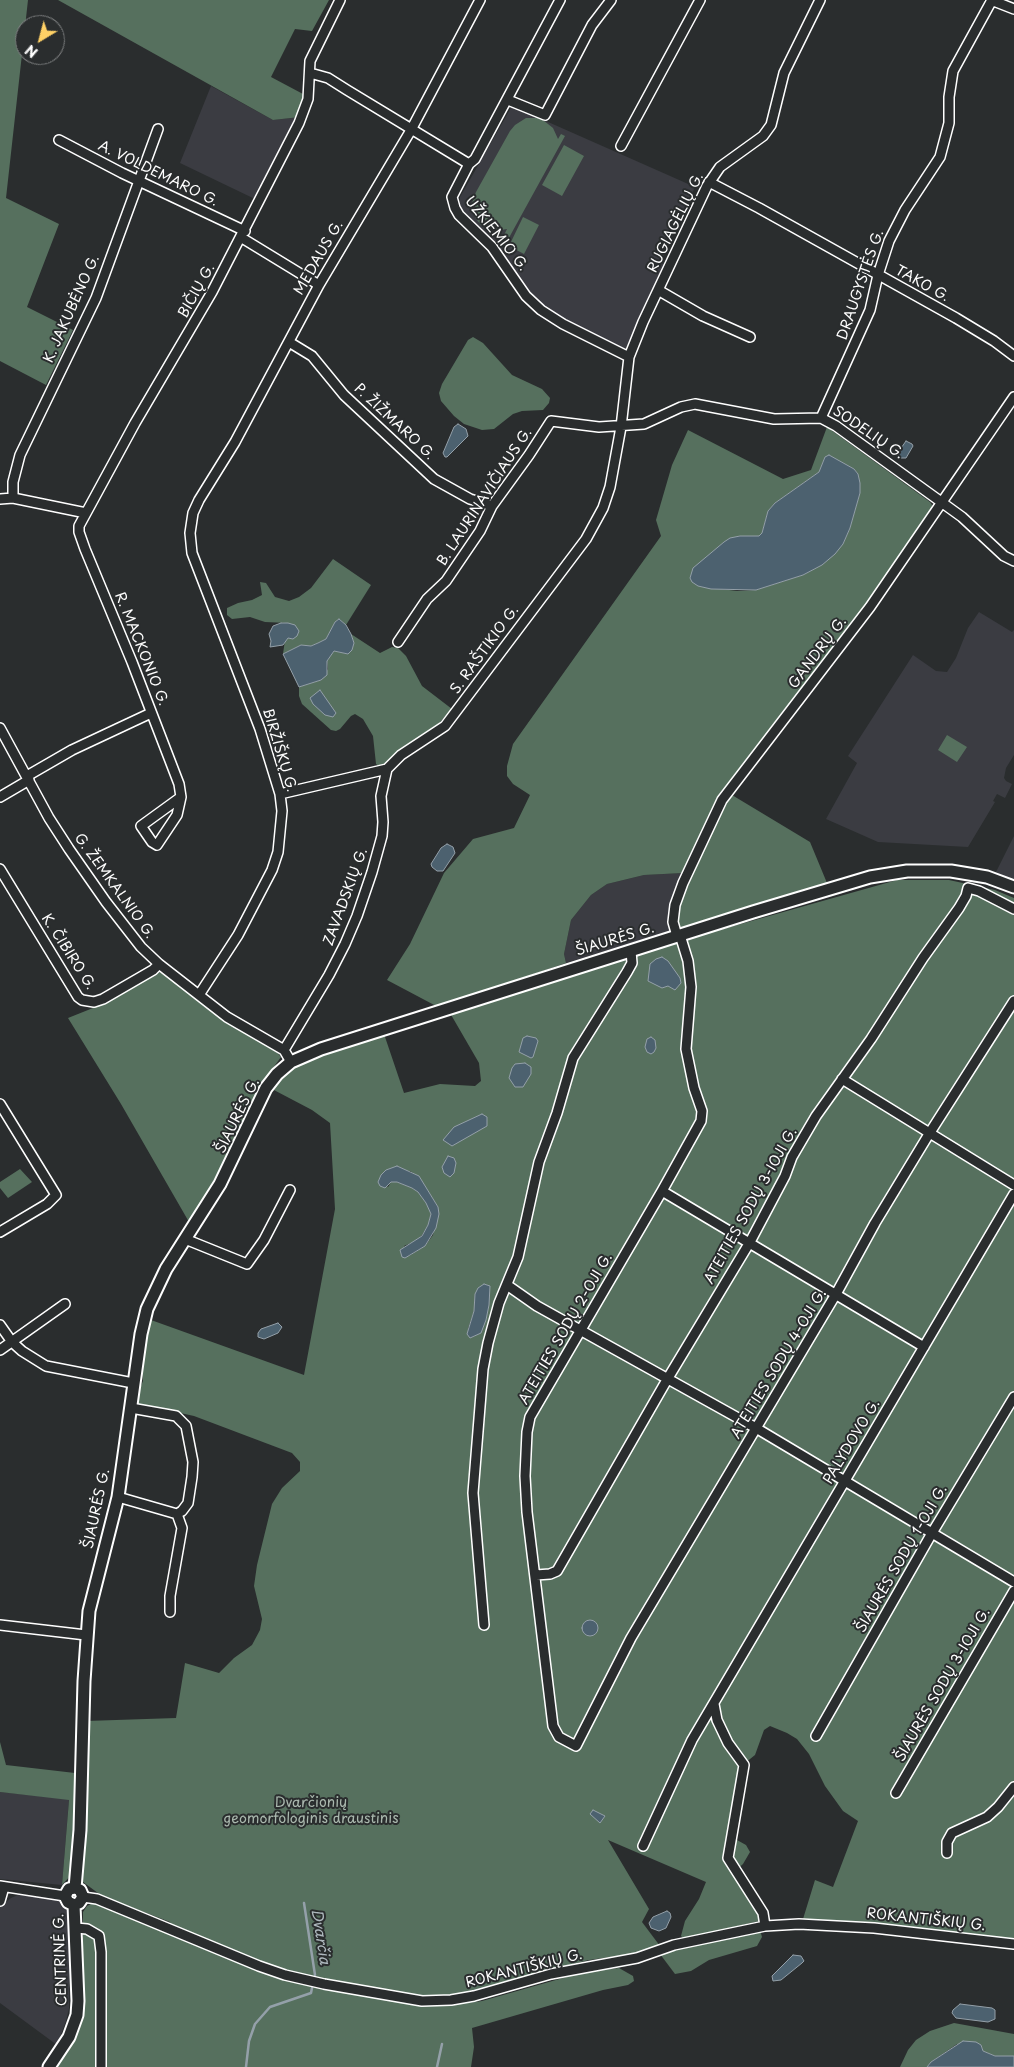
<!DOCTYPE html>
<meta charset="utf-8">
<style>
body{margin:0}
#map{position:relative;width:1014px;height:2067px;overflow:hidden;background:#2a2d2e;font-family:"Playpen Sans",sans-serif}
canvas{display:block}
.north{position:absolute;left:15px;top:15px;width:50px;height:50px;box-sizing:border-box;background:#2a2d2e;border:1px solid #7f8182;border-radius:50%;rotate:217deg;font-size:14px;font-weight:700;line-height:20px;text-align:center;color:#fff}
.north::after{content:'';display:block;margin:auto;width:18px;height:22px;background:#ffd166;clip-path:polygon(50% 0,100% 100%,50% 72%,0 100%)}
</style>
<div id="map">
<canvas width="1014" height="2067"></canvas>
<div class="north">N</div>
</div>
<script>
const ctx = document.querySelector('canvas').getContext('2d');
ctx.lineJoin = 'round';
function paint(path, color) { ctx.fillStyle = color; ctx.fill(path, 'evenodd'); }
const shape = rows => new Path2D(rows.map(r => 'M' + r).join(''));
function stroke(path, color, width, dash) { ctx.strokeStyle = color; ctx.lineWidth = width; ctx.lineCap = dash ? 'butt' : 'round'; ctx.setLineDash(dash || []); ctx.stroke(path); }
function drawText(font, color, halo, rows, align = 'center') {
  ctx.font = font + ' "Playpen Sans",sans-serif'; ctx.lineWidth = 4; ctx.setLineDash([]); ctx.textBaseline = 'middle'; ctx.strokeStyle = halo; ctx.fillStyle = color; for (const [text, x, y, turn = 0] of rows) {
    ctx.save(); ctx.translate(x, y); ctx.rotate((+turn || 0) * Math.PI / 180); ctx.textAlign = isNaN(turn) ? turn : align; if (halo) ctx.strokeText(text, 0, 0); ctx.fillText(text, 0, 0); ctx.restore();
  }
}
paint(shape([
 [211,86,273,120,300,117,257,200,180,163],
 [512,106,695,187,661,262,666,265,625,351,560,318,541,306,526,291,500,249,465,215,460,207,460,197],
 [979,612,1012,632,1014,630,1014,755,1006,768,1004,778,1006,781,1012,784,1005,798,997,794,993,801,995,802,968,847,878,842,826,819,857,763,848,756,913,655,936,671,947,672,956,658,968,628],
 [1014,836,1014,880,996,872],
 [683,873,669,913,670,931,566,963,564,954,571,920,591,895,607,884,644,875],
 [0,1792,69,1799,62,1885,0,1879],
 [18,1895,54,1899,62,1902,70,1909,69,2008,66,2021,57,2045,0,2003,0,1907,11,1898]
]), '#3b3c42');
paint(shape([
 [0,0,28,0,6,198,59,224,27,307,73,330,46,385,0,361],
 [58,0,329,0,312,31,295,29,271,77,303,94,303,105,300,117,273,120],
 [526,118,538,118,543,120,553,128,558,139,561,134,565,136,505,245,500,243,507,229,495,231,481,225,474,216,472,203,476,192,510,131,515,125],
 [564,145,584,156,562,196,542,185],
 [523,217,539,225,524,254,509,246],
 [473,337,483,343,512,375,542,389,550,398,549,403,543,410,522,411,513,414,494,429,482,430,464,424,454,416,441,401,439,393,442,384,468,340],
 [827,427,930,502,932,505,931,511,843,638,727,792,810,842,827,883,670,931,669,913,683,873,644,875,607,884,591,895,571,920,564,954,566,963,438,1007,387,980,410,944,444,873,473,839,514,828,530,795,513,784,507,776,507,766,513,744,661,536,656,520,672,465,688,430,783,479,811,470],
 [829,456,854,469,858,474,860,493,850,528,843,544,822,565,803,575,756,590,737,591,698,586,714,552,724,542,740,536,759,536,762,533,768,511,775,503,819,472,825,457],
 [333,559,371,585,346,625,339,619,335,622,326,639,318,643,311,646,301,645,283,654,285,640,288,638,293,639,288,623,265,622,250,617,232,619,227,615,227,608,238,603,252,600,262,595,260,582,266,583,275,597,289,601,299,597,311,588],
 [351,634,380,653,392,647,398,648,406,656,422,686,452,709,431,732,384,767,380,767,376,764,373,736,363,719,355,714,351,716,340,729,336,731,331,730,302,704,299,696,299,687,321,680,328,669,327,661,334,651,348,654,352,650,354,643],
 [947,735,967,747,957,762,938,750],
 [897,880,949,880,995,890,1014,898,1014,1940,898,1926,803,1919,815,1880,833,1887,858,1821,843,1811,825,1786,809,1754,797,1739,787,1733,770,1726,764,1730,755,1755,740,1767,730,1830,737,1840,746,1845,750,1852,743,1864,734,1872,758,1912,759,1921,684,1939,681,1936,685,1921,699,1899,706,1882,608,1840,649,1909,642,1922,660,1946,639,1953,589,1960,535,1973,467,1994,468,2003,482,2001,584,1972,619,1968,633,1976,634,1981,628,1985,603,1990,472,2028,474,2047,471,2067,56,2067,73,2041,78,2027,83,1987,83,1912,87,1906,93,1903,108,1907,173,1933,170,1922,102,1896,83,1882,86,1721,176,1718,185,1663,219,1673,234,1658,252,1645,260,1630,262,1619,254,1586,257,1565,272,1504,282,1488,300,1471,300,1462,292,1453,194,1416,134,1403,143,1381,141,1361,151,1320,304,1375,335,1209,330,1123,312,1110,272,1089,286,1073,301,1063,384,1034,404,1093,440,1084,475,1086,481,1081,479,1063,450,1013,549,981,691,938],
 [410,1171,419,1177,438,1207,433,1235,425,1246,409,1256,404,1246,418,1240,422,1235,428,1225,431,1214,430,1208,418,1192,412,1188,397,1182,391,1182,388,1187,380,1179],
 [475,1294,477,1334,473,1337,468,1329,474,1311],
 [158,972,167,975,228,1022,274,1049,281,1057,260,1086,229,1158,189,1222,121,1104,68,1018,103,1004,151,975],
 [20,1169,32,1182,8,1198,0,1188,0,1182],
 [0,1742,6,1765,75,1773,72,1874,62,1885,69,1800,0,1792],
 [760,1930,762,1937,757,1946,709,1960,691,1971,675,1974,660,1954,674,1948],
 [954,2023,1014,2034,1014,2056,995,2056,983,2051,981,2045,957,2044,931,2062,927,2067,900,2067,908,2050,916,2040,930,2031]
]), '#56705e');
const water = shape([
 [458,424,466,429,468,436,447,457,445,457,443,453,454,427,458,424],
 [906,441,912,444,913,446,906,458,899,458,897,454,906,441],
 [829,455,854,469,858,474,860,483,860,493,850,528,843,544,835,554,822,565,803,575,756,590,711,589,698,586,692,582,690,578,693,568,724,542,730,538,740,536,759,536,762,533,768,511,775,503,819,472,825,457,829,455],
 [339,619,346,625,351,634,354,643,352,650,348,654,334,651,327,661,327,675,321,680,299,687,283,654,301,645,311,646,318,643,326,639,335,622,339,619],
 [281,623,288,623,295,625,299,631,297,636,293,639,288,638,283,645,270,647,271,641,269,634,273,626,281,623],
 [320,690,336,713,333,717,325,715,313,704,310,698,320,690],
 [447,844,453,847,455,853,443,871,437,871,432,867,431,864,441,848,447,844],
 [662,957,668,961,680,978,681,983,675,990,668,986,662,988,648,981,650,964,656,959,662,957],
 [527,1036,536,1038,538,1041,533,1057,531,1058,519,1052,523,1038,527,1036],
 [651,1037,655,1040,656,1048,654,1052,651,1054,647,1052,645,1047,647,1039,651,1037],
 [525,1063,531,1067,531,1074,523,1087,515,1087,509,1078,512,1068,515,1064,525,1063],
 [482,1114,487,1117,487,1126,452,1146,443,1140,454,1127,482,1114],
 [448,1156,454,1158,456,1163,454,1173,450,1177,444,1173,442,1167,448,1156],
 [397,1166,419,1176,438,1207,439,1214,436,1228,425,1246,405,1258,402,1257,400,1250,422,1236,428,1225,431,1214,426,1203,418,1192,412,1188,397,1182,391,1182,385,1188,380,1186,378,1182,381,1175,386,1170,397,1166],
 [484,1284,490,1286,489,1305,486,1320,481,1333,470,1338,467,1334,474,1311,475,1294,478,1288,484,1284],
 [278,1323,282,1327,278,1333,264,1339,258,1337,258,1333,261,1329,278,1323],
 '582 1628a8 8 0 1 1 16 0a8 8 0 1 1-16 0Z',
 [593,1810,605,1816,600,1823,590,1814,593,1810],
 [667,1911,670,1913,671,1917,666,1928,659,1931,651,1928,649,1923,653,1917,667,1911],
 [793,1955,801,1956,804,1961,802,1963,781,1980,773,1981,772,1976,793,1955],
 [960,2004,992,2008,995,2010,995,2019,988,2022,956,2018,952,2013,953,2010,960,2004],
 [963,2041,976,2042,981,2045,983,2051,995,2056,1014,2056,1014,2067,927,2067,931,2062,963,2041]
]);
paint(water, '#4c616f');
stroke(water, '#94a0a9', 1);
stroke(shape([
 [304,1903,315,1975],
 [246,2067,249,2041,255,2024,270,2007,311,1993,312,1988],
 [437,2067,442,2044]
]), '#94a0a9', 2.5);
const minor = shape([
 [991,0,1014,9],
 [310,73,328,78,347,90,469,164],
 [508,100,545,115,592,25,611,0],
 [59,140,122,173,245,231],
 [621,146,700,0],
 [469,164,452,197,455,208,459,215,492,247,526,296,541,310,563,324,629,357],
 [469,164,475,159,560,0],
 [709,182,759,208,956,318,994,341,1014,356],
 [242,238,319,285],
 [658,290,703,316,750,337],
 [289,342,312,356,344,395,434,479,470,499,492,506],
 [821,418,870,310,878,275,889,241,905,210,940,157,949,123,949,97,953,71,992,0],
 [13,498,13,482,20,455,96,298,158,129],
 [0,499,13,498,86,513],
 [398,642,427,599,446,581,480,531,492,506,529,455,551,421,599,427,644,424,681,407,695,404,774,419,821,418,836,426,962,517,1004,556,1014,561],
 [0,728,49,818,69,849,106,902,141,947,159,964,227,1017,284,1050,291,1062],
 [27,776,72,750,151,713],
 [280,794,387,769,401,755,445,726,586,539,603,508,610,487,621,427,629,357,643,322,707,186,720,167,763,136,771,125,784,73,820,0],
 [0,797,29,780],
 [181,797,141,826,152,842,157,845,177,815,181,797,179,784,132,662,85,549,79,532,79,526,135,423,212,292,299,123,308,99,310,61,340,0],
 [0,869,78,997,82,1000,94,1002,103,999,153,970,159,964],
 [680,935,688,961,691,987,686,1049,694,1088,702,1111,701,1121,662,1191,530,1417,527,1432,525,1476,527,1512,553,1726,559,1737,576,1746,631,1638,836,1294,875,1223,929,1134,1014,1001],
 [677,936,673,922,675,905,683,883,722,800,870,607,1014,397],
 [199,995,238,935,272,870,278,852,282,811,280,794,260,729,192,553,190,533,193,513,199,500,235,442,319,285,411,130,480,0],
 [284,1050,329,975,345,944,357,916,372,872,382,836,383,822,381,796,387,769],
 [842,1079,1014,1185],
 [0,1104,56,1195,47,1204,0,1232],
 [662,1191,924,1347],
 [185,1239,247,1264,264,1240,290,1190],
 [507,1285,537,1306,756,1428,1014,1582],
 [0,1325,12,1342,22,1351,46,1366,133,1383],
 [0,1350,65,1304],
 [131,1408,176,1416,186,1426,193,1462,192,1477,188,1503,182,1511,177,1514,182,1528,170,1596,170,1612],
 [118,1497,177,1514],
 [536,1575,550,1574,557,1571,668,1378,750,1242,785,1176,792,1157,816,1116,871,1039,923,958,959,908,966,896,968,888,979,891,1014,909],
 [0,1625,86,1635],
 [484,1625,473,1493,483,1369,488,1343,499,1303,518,1257,539,1162,557,1113,573,1058,627,972,632,963,631,951],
 [714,1704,717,1720,728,1743,744,1765,728,1858,763,1913,765,1926],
 [816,1736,932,1533,1014,1397],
 [896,1793,1014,1591],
 [643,1846,692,1740,1014,1194],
 [947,1853,947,1842,952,1833,987,1817,998,1807,1014,1787],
 [0,1886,65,1896],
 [83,1897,97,1899,259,1966,285,1975,324,1984,422,2001,451,2000,474,1996,551,1974,637,1958,674,1945,765,1926,799,1924,874,1928,1014,1944],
 [0,1901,4,1887],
 [76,1928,87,1929,99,1936,101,1952,101,2067]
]);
const major = shape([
 [75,1888,80,1830,84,1681,89,1611,118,1497,141,1334,147,1309,166,1269,220,1184,266,1088,277,1074,291,1062,321,1049,753,912,870,877,907,871,951,871,987,877,1014,887],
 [74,1905,68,1902,65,1896,69,1889,75,1888],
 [74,1905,79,1903,83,1897,80,1890,75,1888],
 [49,2067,69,2037,77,2015,78,2001,74,1905]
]);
stroke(minor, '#fff', 12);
stroke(major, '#fff', 15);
stroke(minor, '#2a2d2e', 9);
stroke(major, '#2a2d2e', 11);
drawText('14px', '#fff', '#2a2d2e', [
 ["A. VOLDEMARO G.",158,174,26],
 ["RUGIAGĖLIŲ G.",676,223,-64],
 ["UŽKIEMIO G.",496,234,51],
 ["MEDAUS G.",319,258,-60],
 ["TAKO G.",922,284,29],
 ["DRAUGYSTĖS G.",861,285,-71],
 ["BIČIŲ G.",197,291,-61],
 ["K. JAKUBĖNO G.",72,309,-66],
 ["P. ŽIŽMARO G.",394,422,43],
 ["SODELIŲ G.",868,433,34],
 ["B. LAURINAVIČIAUS G.",485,497,-57],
 ["R. MACKONIO G.",141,649,68],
 ["S. RAŠTIKIO G.",485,650,-54],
 ["GANDRŲ G.",818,653,-53],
 ["BIRŽIŠKŲ G.",279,750,73],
 ["G. ŽEMKALNIO G.",114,886,54],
 ["ZAVADSKIŲ G.",346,897,-70],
 ["ŠIAURĖS G.",615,940,-17],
 ["K. ČIBIRO G.",68,952,57],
 ["ŠIAURĖS G.",238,1116,-64],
 ["ATEITIES SODŲ 3-IOJI G.",751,1206,-61],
 ["ATEITIES SODŲ 2-OJI G.",566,1329,-60],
 ["ATEITIES SODŲ 4-OJI G.",779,1364,-59],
 ["PALYDOVO G.",852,1442,-59],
 ["ŠIAURĖS G.",97,1509,-78],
 ["ŠIAURĖS SODŲ 1-OJI G.",902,1559,-60],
 ["ŠIAURĖS SODŲ 3-IOJI G.",943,1685,-60],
 ["ROKANTIŠKIŲ G.",926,1920,6],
 ["CENTRINĖ G.",61,1960,-92],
 ["ROKANTIŠKIŲ G.",524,1969,-14]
]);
drawText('14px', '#aab8ae', '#2a2d2e', [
 ["Dvarčionių",311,1803],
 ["geomorfologinis draustinis",311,1819]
]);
drawText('italic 15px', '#aeb8be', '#2a2d2e', [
 ["Dvarčia",320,1937,81]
]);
</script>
